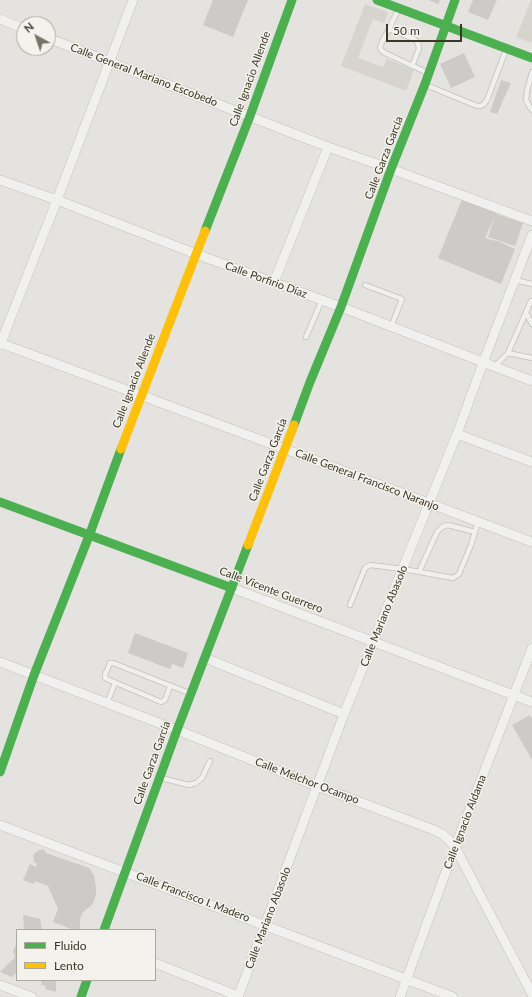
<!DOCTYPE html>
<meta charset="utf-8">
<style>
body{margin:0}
#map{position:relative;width:532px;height:997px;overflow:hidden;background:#e4e3df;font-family:Lato,sans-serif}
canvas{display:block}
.legend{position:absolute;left:16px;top:929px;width:140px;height:52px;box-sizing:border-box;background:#f4f2ec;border:1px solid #aaa89d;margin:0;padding:5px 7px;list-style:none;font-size:12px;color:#3b3827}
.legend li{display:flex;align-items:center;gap:8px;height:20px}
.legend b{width:20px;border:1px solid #aaa89d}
.north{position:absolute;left:16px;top:16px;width:40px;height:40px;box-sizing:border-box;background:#f4f2ec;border:1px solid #aaa89d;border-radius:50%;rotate:320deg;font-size:11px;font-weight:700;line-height:16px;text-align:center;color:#3b3827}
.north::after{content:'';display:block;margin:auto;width:14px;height:18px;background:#767467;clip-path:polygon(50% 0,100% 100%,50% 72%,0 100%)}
.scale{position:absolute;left:386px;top:24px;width:76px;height:18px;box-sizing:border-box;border:2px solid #3b3827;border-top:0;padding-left:5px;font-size:12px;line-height:14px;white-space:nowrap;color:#3b3827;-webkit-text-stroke:3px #f4f2ec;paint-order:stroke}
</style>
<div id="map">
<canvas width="532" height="997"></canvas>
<ul class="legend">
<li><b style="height:5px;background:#4caf50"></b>Fluido</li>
<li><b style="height:5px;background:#ffc107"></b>Lento</li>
</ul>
<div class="north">N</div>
<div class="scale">50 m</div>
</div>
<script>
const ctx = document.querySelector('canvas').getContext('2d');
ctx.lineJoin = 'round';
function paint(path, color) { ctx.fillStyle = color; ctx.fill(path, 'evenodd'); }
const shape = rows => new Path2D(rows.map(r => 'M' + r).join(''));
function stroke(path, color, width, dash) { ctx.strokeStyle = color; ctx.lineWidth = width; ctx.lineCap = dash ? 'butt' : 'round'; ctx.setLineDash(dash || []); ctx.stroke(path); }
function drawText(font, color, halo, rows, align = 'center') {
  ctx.font = font + ' Lato,sans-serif'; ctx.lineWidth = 3; ctx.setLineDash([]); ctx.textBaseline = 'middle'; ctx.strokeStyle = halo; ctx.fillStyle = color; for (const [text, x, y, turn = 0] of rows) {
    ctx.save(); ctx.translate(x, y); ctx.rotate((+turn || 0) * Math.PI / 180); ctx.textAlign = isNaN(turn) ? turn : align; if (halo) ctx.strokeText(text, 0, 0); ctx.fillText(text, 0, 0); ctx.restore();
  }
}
paint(shape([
 [531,0,532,0,532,43,516,37],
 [365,4,388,12,384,23,373,19,358,58,383,67,387,59,414,70,406,91,341,66]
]), '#d7d4cd');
paint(shape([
 [213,0,248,0,233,37,203,25],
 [429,0,440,0,438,4],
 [473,0,497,0,488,20,468,12],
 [464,53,475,77,451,88,440,64],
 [501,80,511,83,497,114,490,112],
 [462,199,496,213,496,214,523,223,515,246,488,237,495,216,485,238,500,242,515,249,501,284,438,258],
 [135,633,188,653,183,668,172,664,170,669,128,653],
 [530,715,532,719,532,760,512,725],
 [42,849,44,850,46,853,89,868,94,875,96,888,96,895,94,901,92,905,83,912,81,916,80,920,80,930,74,930,53,922,58,909,48,886,35,881,34,884,23,880,30,864,36,867,37,864,34,862,33,855,36,852],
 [23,915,40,919,42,930,24,930],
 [17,942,17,975,15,974,12,977,0,972,15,957,13,951],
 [42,980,56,980,56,992,45,989,46,986,41,985]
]), '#cccbc7');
const lane = shape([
 [398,10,389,29,382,42,380,47,381,50,385,53,428,73],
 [389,29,414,39,418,43,419,49,412,66],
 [532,72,527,91,526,100,529,106,532,110],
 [426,85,477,106,481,106,484,104,487,100,506,50],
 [515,280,532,284],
 [365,285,402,299,391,327],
 [526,313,532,324],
 [306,337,322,300],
 [508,353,531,301],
 [494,367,508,353,532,358],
 [419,572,437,532,442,527,448,525,475,532],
 [350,605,365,568,370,565,403,569,453,578,459,574,471,545,478,522],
 [170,686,165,700,161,702,107,679,105,678,105,675,110,663,113,663,189,693],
 [107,703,115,683],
 [161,778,189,785,196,783,202,778,210,761]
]);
const street = shape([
 [0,19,24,29],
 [48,38,328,147,391,169,532,221],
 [0,180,57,200,196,254,341,307,532,381],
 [274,282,328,147],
 [0,343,285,449,532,542],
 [0,345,57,200,133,0],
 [457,434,532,462],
 [232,588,532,702],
 [205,658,344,714],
 [0,662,177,730,317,786,434,830,442,834,450,841,455,847,532,994],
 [0,825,453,997],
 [155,963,238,996],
 [0,985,32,997],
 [238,997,344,714,457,434,483,363,532,235],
 [400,997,455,847,532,648]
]);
stroke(lane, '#c2c1bd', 6);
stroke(street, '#c2c1bd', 10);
stroke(lane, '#f0f0ee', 4.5);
stroke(street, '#f0f0ee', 9);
stroke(shape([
 [377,0,532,58],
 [205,231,250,116,292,0],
 [294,425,310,382,341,307,391,169,425,84,455,0],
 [0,502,232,588],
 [0,772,34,675,89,536,121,449],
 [104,930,177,730,248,545],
 [81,997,87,980]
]), '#4caf50', 9);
stroke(shape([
 [121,449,205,231],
 [248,545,294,425]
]), '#ffc107', 9);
drawText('11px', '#3b3827', '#f4f2ec', [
 ["Calle General Mariano Escobedo",144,75,21],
 ["Calle Ignacio Allende",250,79,-70],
 ["Calle Garza García",384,158,-69],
 ["Calle Porfirio Díaz",266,280,20],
 ["Calle Ignacio Allende",134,381,-69],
 ["Calle Garza García",268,460,-69],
 ["Calle General Francisco Naranjo",367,480,21],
 ["Calle Vicente Guerrero",271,590,21],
 ["Calle Mariano Abasolo",384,616,-68],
 ["Calle Garza García",152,763,-70],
 ["Calle Melchor Ocampo",307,781,21],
 ["Calle Ignacio Aldama",465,822,-69],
 ["Calle Francisco I. Madero",193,897,21],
 ["Calle Mariano Abasolo",268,918,-69]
]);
</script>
